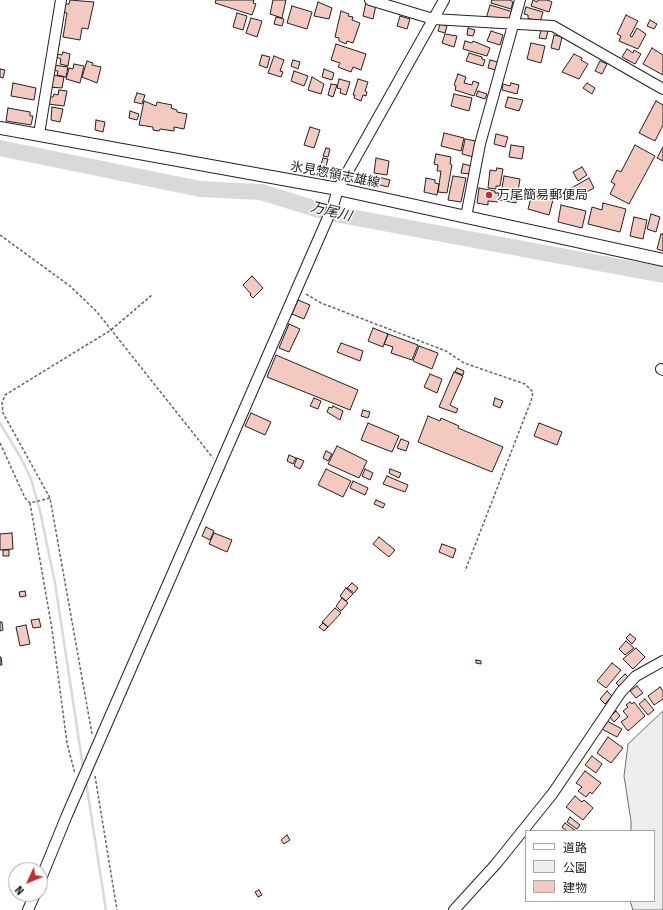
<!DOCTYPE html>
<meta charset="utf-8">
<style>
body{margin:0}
#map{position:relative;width:663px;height:910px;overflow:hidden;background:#fff;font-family:"Fira Sans","Noto Sans JP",sans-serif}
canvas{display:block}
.legend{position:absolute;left:525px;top:830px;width:130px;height:72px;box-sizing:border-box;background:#fff;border:1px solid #a7a7a7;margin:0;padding:5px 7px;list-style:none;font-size:12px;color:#222}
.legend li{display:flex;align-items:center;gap:8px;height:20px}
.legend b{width:20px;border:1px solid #a7a7a7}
.north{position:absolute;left:8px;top:862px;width:40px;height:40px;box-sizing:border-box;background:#fff;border:1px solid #a7a7a7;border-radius:50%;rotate:226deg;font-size:11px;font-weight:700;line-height:16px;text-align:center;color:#222}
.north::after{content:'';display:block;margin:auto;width:14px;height:18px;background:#c62828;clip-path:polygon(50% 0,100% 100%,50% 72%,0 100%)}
</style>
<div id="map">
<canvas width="663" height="910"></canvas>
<ul class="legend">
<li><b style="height:5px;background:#fff"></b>道路</li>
<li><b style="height:11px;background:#eee"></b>公園</li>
<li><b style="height:11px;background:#f3c9c0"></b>建物</li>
</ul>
<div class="north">N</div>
</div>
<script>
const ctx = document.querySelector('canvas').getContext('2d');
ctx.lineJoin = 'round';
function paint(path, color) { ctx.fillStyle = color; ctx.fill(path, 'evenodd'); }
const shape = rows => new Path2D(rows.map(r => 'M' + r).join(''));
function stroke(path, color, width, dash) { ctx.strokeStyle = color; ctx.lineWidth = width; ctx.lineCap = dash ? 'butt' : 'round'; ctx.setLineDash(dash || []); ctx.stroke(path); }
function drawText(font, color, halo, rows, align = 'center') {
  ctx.font = font + ' "Fira Sans","Noto Sans JP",sans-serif'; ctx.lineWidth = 3; ctx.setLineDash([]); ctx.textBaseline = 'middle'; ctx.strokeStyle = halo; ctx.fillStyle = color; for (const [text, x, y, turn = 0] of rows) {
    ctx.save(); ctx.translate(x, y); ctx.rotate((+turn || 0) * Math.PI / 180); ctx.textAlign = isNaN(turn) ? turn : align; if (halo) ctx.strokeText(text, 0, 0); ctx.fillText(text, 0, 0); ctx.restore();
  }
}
const green = shape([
 [663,711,663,910,633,910,630,901,654,901,654,831,631,831,631,821,624,776,628,744,663,711]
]);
paint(green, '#eee');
stroke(green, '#6f6f6f', 1);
stroke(shape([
 [0,423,21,458,31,479,40,511,55,583,83,767],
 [86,782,106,910]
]), '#d9d9d9', 2.5);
stroke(shape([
 [0,148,200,189,261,192,329,213,663,275]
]), '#d9d9d9', 16);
const building = shape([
 [70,0,94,2,88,29,82,28,80,40,63,37,67,13,63,12,65,4,69,4,70,0],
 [216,0,254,0,253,3,256,4,252,15,215,3,216,0],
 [273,0,286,0,282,18,270,14,273,0],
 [492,0,510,0,513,2,511,9,491,3,492,0],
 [533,0,537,2,538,0,547,0,552,2,549,12,531,6,533,0],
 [318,2,332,8,329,19,314,16,318,2],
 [366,2,376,5,373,19,363,16,366,2],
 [490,5,513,12,511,19,505,18,504,20,486,19,490,5],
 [292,6,312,12,307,29,287,23,292,6],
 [526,7,543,12,540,22,528,18,528,15,524,14,526,7],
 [341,11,349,14,348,16,353,17,352,20,360,23,353,43,347,41,346,44,339,41,339,38,335,37,341,11],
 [237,13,247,16,243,30,233,27,237,13],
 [626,15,638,21,630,36,632,37,637,28,646,34,638,49,619,41,621,36,617,34,626,15],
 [400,16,410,19,407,29,397,26,400,16],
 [276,17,284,19,282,26,274,24,276,17],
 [251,18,262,21,257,37,246,33,251,18],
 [650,20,657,24,654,29,647,26,650,20],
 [440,24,447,26,445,33,438,31,440,24],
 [468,28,475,30,473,36,467,35,468,28],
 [541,30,548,31,546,39,539,38,541,30],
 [491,31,503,35,500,45,487,41,491,31],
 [445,34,457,36,454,47,442,43,445,34],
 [554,35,562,37,559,50,551,48,554,35],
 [465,41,472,43,473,41,490,48,487,56,463,49,465,41],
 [531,43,545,46,541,63,527,59,531,43],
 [336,44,366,54,361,70,353,67,351,72,338,67,340,63,331,60,336,44],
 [652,48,663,55,663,75,643,64,652,48],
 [627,49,633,53,634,50,641,54,635,64,622,57,627,49],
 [63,52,70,54,68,66,60,64,61,59,56,57,57,54,62,55,63,52],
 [469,53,482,57,482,59,485,60,483,66,466,61,469,53],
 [574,54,582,58,581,60,588,64,579,79,562,72,574,54],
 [262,55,270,57,267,68,259,65,262,55],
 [274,56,284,60,280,71,283,72,281,77,268,73,274,56],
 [293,60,300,62,298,69,291,66,293,60],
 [490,60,498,62,496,70,488,68,490,60],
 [87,61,93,63,92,65,101,67,97,83,82,77,87,61],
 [600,61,607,64,602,74,595,71,600,61],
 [74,64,84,66,80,83,66,79,69,68,73,69,74,64],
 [53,65,68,67,66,77,57,75,58,71,52,70,53,65],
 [0,69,5,70,3,78,0,77,0,69],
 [324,69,334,73,332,80,322,77,324,69],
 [294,71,308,76,304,86,291,81,294,71],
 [458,74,466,77,464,83,472,85,473,81,479,83,474,96,455,90,456,86,454,85,458,74],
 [52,75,64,77,62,88,49,87,52,75],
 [312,77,324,84,321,94,308,90,312,77],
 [339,79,350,82,346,95,340,93,341,89,337,88,339,79],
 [358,79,368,82,365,91,367,92,366,96,363,95,361,101,354,98,355,95,353,95,358,79],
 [13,83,36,88,34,100,11,96,13,83],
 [511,83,519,85,517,94,502,90,503,84,510,86,511,83],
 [587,83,595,88,592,94,583,88,587,83],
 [331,84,337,85,333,97,328,95,331,84],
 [59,90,67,91,64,106,48,104,49,97,53,97,54,94,58,95,59,90],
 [478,91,487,94,485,99,476,96,478,91],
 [137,93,145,95,142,104,134,102,137,93],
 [454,94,472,98,469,111,451,106,454,94],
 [508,97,523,100,519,111,505,107,508,97],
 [144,101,156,106,157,102,172,105,171,108,177,110,177,112,187,114,184,129,174,127,174,131,160,129,159,131,153,130,153,127,139,125,144,101],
 [656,101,663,105,663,125,655,141,639,133,656,101],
 [52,107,63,109,60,122,51,120,52,107],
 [8,108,30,112,30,116,33,116,31,125,6,121,8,108],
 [130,111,139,114,137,120,129,118,130,111],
 [96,120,105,122,103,132,95,130,96,120],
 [310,127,320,130,314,148,304,145,310,127],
 [444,133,464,138,461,151,441,146,444,133],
 [496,134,508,137,505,147,494,144,496,134],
 [465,139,476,141,473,157,462,154,465,139],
 [511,145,524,147,522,159,509,157,511,145],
 [635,145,655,156,629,204,610,194,615,184,611,182,617,170,621,172,635,145],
 [663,147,663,161,657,158,663,147],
 [326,148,330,149,328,157,323,156,326,148],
 [436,154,451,157,450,164,452,165,447,193,438,192,441,171,437,171,438,165,434,164,436,154],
 [323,158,328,159,324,173,319,171,323,158],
 [376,158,389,161,387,175,374,173,376,158],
 [463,164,472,166,470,174,461,173,463,164],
 [582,167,587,175,578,181,573,172,582,167],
 [497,168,503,169,500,186,496,186,496,189,488,188,490,170,496,171,497,168],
 [374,176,390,180,388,187,372,183,374,176],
 [453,176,466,178,461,202,448,200,453,176],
 [504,176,520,179,516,203,500,200,504,176],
 [426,178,435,180,435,183,439,184,437,195,424,192,426,178],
 [589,178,594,188,573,199,568,190,589,178],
 [479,188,495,191,495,193,499,193,498,202,488,201,488,205,477,203,479,188],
 [533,190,554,196,549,215,528,209,533,190],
 [603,203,626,209,620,232,588,224,592,207,602,210,603,203],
 [561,205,586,211,582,228,558,222,561,205],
 [651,214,660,217,656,232,647,229,651,214],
 [634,217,647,220,643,239,630,236,634,217],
 [661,234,663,234,663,251,657,249,661,234],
 [252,276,263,288,253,298,250,295,251,294,243,285,252,276],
 [298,300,310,305,304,319,292,314,298,300],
 [289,324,300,329,289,352,279,348,289,324],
 [373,328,388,334,383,347,368,341,373,328],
 [388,334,418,345,412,360,391,353,393,347,384,344,388,334],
 [341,343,363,351,360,361,337,352,341,343],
 [419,346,438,353,432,369,413,361,419,346],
 [276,355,358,390,350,410,267,377,276,355],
 [457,368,464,371,463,375,455,372,457,368],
 [454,372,463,376,450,405,458,409,456,413,439,407,454,372],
 [430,374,442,379,437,393,424,387,430,374],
 [314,398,321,401,318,409,310,406,314,398],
 [495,398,503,401,500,408,493,405,495,398],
 [333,406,343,411,340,420,327,412,329,407,332,408,333,406],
 [363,410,370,412,368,418,361,416,363,410],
 [251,413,271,422,265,435,245,426,251,413],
 [428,416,440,421,441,418,459,426,458,428,503,447,492,472,418,442,428,416],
 [368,423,399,436,392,452,361,440,368,423],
 [539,423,562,432,557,445,534,436,539,423],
 [401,439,409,442,406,451,397,448,401,439],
 [337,446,367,461,359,478,328,464,337,446],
 [326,451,332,454,328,461,323,458,326,451],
 [289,455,296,458,293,464,287,461,289,455],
 [297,458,304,461,300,469,294,466,297,458],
 [326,469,351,481,343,497,318,485,326,469],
 [365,469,373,473,370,480,362,476,365,469],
 [390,469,401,473,399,478,389,473,390,469],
 [387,476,408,485,405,492,383,484,387,476],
 [353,481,368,488,365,495,350,488,353,481],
 [376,500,385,504,383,508,374,504,376,500],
 [206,527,214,531,210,540,202,536,206,527],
 [12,533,13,549,0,550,0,534,12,533],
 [214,533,232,540,227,552,209,544,214,533],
 [379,537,395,550,389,557,373,544,379,537],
 [442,544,456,549,453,558,439,552,442,544],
 [3,550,9,550,9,556,3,556,3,550],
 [352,583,358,588,354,593,347,588,352,583],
 [346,588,353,594,346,601,340,596,346,588],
 [25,591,26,596,20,597,19,592,25,591],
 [342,598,348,603,341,611,336,606,342,598],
 [335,608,341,613,328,627,322,622,335,608],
 [39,619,41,627,33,628,31,620,39,619],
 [0,622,2,622,3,630,0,631,0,622],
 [323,623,328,627,324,631,319,627,323,623],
 [26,625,30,644,20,646,16,627,26,625],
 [630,634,636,639,632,644,626,638,630,634],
 [626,641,634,648,625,655,619,649,626,641],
 [636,648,645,657,633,669,623,659,636,648],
 [0,657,1,657,2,665,0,665,0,657],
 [476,660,481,661,481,664,476,663,476,660],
 [612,663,621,670,606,688,597,681,612,663],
 [625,674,629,678,620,687,616,683,625,674],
 [637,686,643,693,636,698,630,691,637,686],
 [660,687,663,691,663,699,654,705,648,696,660,687],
 [607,691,612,696,605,704,600,699,607,691],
 [645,699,654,710,648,715,639,704,645,699],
 [630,702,632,704,634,702,645,716,628,731,621,722,628,717,623,711,628,707,626,705,630,702],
 [616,711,620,716,614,722,610,717,616,711],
 [607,721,622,729,617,737,602,729,607,721],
 [608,737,623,748,611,763,597,753,608,737],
 [592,756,602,764,596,773,585,765,592,756],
 [585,771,601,783,592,794,590,792,586,797,578,791,582,787,576,783,585,771],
 [575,796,582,802,584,800,593,808,583,820,566,807,575,796],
 [570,817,580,825,577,829,567,822,570,817],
 [565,823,576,831,567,831,562,827,565,823],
 [287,835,290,840,284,844,281,840,287,835],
 [259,890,262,895,258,897,255,892,259,890]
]);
paint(building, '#f3c9c0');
stroke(building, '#222', 1);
const minor = shape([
 [370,0,433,19,553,26,663,89],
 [39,134,61,0],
 [466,217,480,144,520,0],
 [661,369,663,370],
 [40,881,67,815,333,206,338,189,444,0],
 [28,910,35,894],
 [454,910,496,864,553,793,621,692,636,676,663,661]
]);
const major = shape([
 [0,128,338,189,663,260]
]);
stroke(minor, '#222', 12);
stroke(major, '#222', 14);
stroke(shape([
 [0,235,70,286,97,312,213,458],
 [306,294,321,303,446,351,464,363,525,384,533,392,531,401,465,571],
 [0,443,25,498,30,503,50,498],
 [30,503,52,629,67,743,75,774],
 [92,734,50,498,3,413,2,403,5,395,111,330,152,295],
 [95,776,117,910]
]), '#646464', 1.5, [3, 2]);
stroke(minor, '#fff', 10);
stroke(major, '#fff', 12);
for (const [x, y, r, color] of [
 [489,195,4,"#c62828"]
]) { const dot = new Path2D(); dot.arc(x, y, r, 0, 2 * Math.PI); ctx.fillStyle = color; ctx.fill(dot); stroke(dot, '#fff', 1.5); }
drawText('13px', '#222', '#fff', [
 ["氷見惣領志雄線",335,175,11]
]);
drawText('13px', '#222', '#fff', [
 ["万尾簡易郵便局",497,195]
], 'left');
drawText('italic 14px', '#222', '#fff', [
 ["万尾川",331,212,14]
]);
</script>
